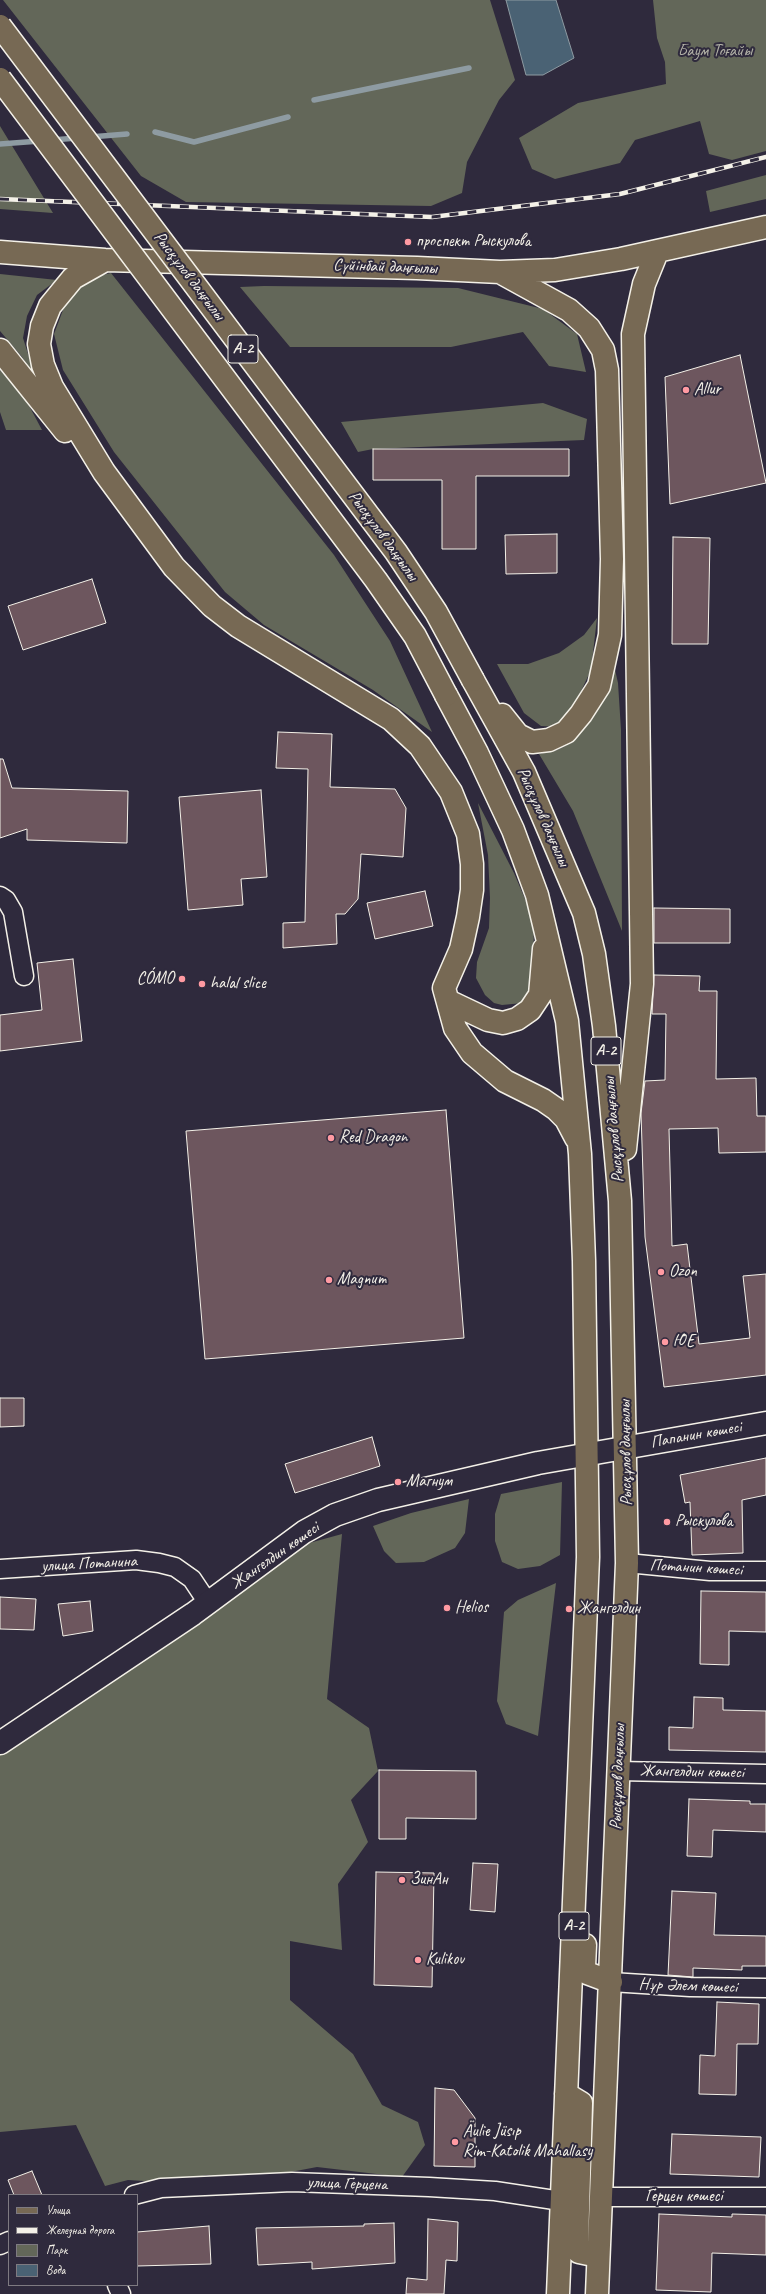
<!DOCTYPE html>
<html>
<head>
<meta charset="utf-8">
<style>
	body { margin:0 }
	#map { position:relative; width:766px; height:2294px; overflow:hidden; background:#2f2a3d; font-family:Caveat,sans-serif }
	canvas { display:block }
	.legend { position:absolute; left:8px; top:2194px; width:130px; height:92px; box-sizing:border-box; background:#2f2a3d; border:1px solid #7e7a81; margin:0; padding:5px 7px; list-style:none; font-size:12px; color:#f4f1e8 }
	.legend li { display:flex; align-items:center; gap:8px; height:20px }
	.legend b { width:20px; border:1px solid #7e7a81 }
</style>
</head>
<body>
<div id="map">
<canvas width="766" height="2294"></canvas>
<ul class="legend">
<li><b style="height:5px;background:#776954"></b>Улица</li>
<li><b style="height:5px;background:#f4f1e8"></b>Железная дорога</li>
<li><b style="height:11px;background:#636759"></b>Парк</li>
<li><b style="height:11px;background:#4a6274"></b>Вода</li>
</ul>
</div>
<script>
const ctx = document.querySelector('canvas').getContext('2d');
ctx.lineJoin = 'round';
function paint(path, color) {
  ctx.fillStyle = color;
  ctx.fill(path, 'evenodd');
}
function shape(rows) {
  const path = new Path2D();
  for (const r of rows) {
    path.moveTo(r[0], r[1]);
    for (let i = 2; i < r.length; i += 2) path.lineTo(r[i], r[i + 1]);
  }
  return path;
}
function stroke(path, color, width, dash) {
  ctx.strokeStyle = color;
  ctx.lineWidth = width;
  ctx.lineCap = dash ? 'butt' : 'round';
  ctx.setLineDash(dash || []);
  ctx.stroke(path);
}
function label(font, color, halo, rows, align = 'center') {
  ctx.font = font + ' Caveat,sans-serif';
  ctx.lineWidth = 4;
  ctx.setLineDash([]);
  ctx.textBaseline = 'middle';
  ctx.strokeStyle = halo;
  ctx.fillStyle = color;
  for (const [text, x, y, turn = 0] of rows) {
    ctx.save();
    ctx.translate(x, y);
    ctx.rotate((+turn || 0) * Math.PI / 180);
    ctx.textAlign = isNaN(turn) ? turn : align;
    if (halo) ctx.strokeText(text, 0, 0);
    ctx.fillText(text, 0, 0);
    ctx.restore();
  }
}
paint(shape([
	[3,0,490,0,515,80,499,100,467,162,462,193,431,206,186,202,141,176],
	[653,0,766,0,766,151,732,160,709,154,700,121,635,140,620,163,555,179,532,169,519,138,578,103,666,84,665,62,657,38],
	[0,126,53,213,0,209],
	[766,175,766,199,710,212,706,191],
	[111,273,334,555,390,641,432,732,373,690,264,625,225,592,114,452,63,370,54,334,66,302,90,278],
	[0,274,57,280,37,295,27,316,23,338,36,379,22,357,0,331],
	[264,286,458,288,543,309,577,334,586,372,549,366,523,332,451,347,290,347,240,287],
	[0,370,25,398,42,430,6,430,0,412],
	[543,403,587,419,584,440,373,449,358,452,341,422],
	[597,618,591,670,573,708,558,727,541,726,524,713,497,664,528,664,559,653,584,635],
	[614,665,618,683,621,730,622,931,573,811,539,754,557,750,573,742,590,720],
	[478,803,514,873,534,920,533,984,523,1003,502,1005,494,1003,485,995,476,978,477,962,489,928,490,898,488,855],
	[562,1482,560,1555,540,1566,518,1569,502,1562,495,1541,495,1514,501,1494],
	[469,1499,465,1533,455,1548,424,1562,396,1563,384,1551,373,1526,411,1513],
	[342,1534,327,1699,369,1728,378,1771,351,1800,368,1842,338,1884,342,1950,290,1941,290,2000,353,2054,382,2105,418,2122,425,2145,402,2177,317,2167,248,2180,206,2175,175,2183,128,2180,105,2186,76,2125,0,2132,0,1751,302,1545],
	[556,1583,538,1736,506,1724,497,1701,504,1612,518,1600]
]), '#636759');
const water = shape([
	[506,0,556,0,574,58,543,75,526,75,506,0]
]);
paint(water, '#4a6274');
stroke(water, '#8e9ba2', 1);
stroke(shape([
	[314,100,469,68],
	[155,132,194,142,288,117],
	[90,137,127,134],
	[52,140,77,138],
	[0,144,40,141]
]), '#8e9ba2', 5.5);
const building = shape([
	[740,355,766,483,670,504,665,377,740,355],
	[373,449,569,449,569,476,476,476,476,549,442,549,442,480,373,480,373,449],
	[557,534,557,573,506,574,505,535,557,534],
	[673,537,710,538,708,644,672,644,673,537],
	[92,579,106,623,23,650,8,606,92,579],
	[278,732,332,734,330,787,395,789,406,808,403,857,361,854,358,899,345,914,336,914,337,944,283,948,283,923,305,922,308,769,276,768,278,732],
	[0,759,3,759,12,788,128,791,127,843,27,840,27,829,0,838,0,759],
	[261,790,267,877,241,879,243,905,188,910,179,797,261,790],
	[425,891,433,926,375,939,367,903,425,891],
	[654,908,730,909,730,943,654,943,654,908],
	[73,959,82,1041,0,1051,0,1015,42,1010,37,963,73,959],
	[654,975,700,976,699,991,717,991,716,1079,756,1078,757,1116,766,1116,766,1152,719,1153,718,1128,669,1129,672,1246,687,1244,699,1344,750,1338,743,1276,766,1274,766,1375,664,1387,645,1237,641,1113,645,1081,665,1080,666,1014,652,1014,654,975],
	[446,1110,464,1338,205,1359,186,1131,446,1110],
	[0,1398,24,1398,24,1426,0,1427,0,1398],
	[372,1437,380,1466,295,1493,285,1464,372,1437],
	[766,1458,766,1495,742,1500,743,1553,692,1555,690,1502,685,1503,680,1475,766,1458],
	[701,1591,766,1592,766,1632,729,1631,729,1665,700,1664,701,1591],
	[0,1597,36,1599,34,1630,0,1629,0,1597],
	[90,1601,93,1631,63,1636,58,1604,90,1601],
	[694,1697,723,1698,723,1710,766,1711,766,1752,669,1750,669,1727,693,1728,694,1697],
	[379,1770,476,1771,476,1819,406,1818,406,1839,379,1839,379,1770],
	[689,1799,750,1801,750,1804,766,1804,766,1832,713,1830,712,1857,687,1856,689,1799],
	[473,1863,498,1864,495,1912,470,1910,473,1863],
	[376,1872,434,1873,432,1987,374,1985,376,1872],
	[672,1891,716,1893,714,1935,766,1936,766,1966,742,1966,742,1970,693,1968,693,1977,668,1975,672,1891],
	[717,2002,759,2004,758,2044,737,2044,736,2095,699,2094,700,2055,715,2056,717,2002],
	[435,2088,454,2090,475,2118,475,2167,434,2166,435,2088],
	[672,2134,761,2137,759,2177,670,2174,672,2134],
	[32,2171,42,2195,14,2195,8,2180,32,2171],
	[659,2214,732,2217,732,2214,766,2215,766,2255,712,2253,711,2292,656,2290,659,2214],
	[428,2219,458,2222,457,2261,446,2260,444,2294,406,2294,407,2278,427,2280,428,2219],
	[394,2223,395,2263,312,2269,312,2262,258,2265,256,2228,364,2226,364,2224,394,2223],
	[209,2226,211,2264,137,2266,137,2232,209,2226]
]);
paint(building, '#6d565e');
stroke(building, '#f4f1e8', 1);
const street = shape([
	[0,896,6,900,13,912,24,976],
	[627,1563,710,1571,766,1571],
	[0,1569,136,1560,159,1563,175,1567,192,1579,208,1603],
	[618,1771,766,1774],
	[611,1982,690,1987,766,1988],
	[134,2195,161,2188,292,2182,429,2187,495,2191,561,2201],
	[601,2197,766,2197],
	[0,2245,9,2241],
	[117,2285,121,2294]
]);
const secondary = shape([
	[0,1743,193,1614,304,1532,335,1515,378,1500,538,1463,766,1423]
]);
const primary = shape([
	[0,252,105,260,417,268,500,272,555,270,621,259,766,227],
	[105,260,73,278,50,306,42,326,39,344,43,365,52,387,104,472,174,567,212,606,238,626,391,719,420,746,451,792,468,834,472,864,472,890,468,917,461,949,444,988,455,1028,472,1053,505,1081,543,1100,556,1109,566,1119,576,1138],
	[500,272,569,310,589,328,603,350,607,370,612,559,610,635,599,686,581,714,566,732,549,740,532,742,518,735,502,715],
	[0,350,65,431],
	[473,680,524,772,584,913,594,954,604,1026,620,1201,627,1563,597,2294],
	[446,695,477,753,513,830,537,895,567,1021,580,1154,584,1261,588,1557,558,2294],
	[448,1001,488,1020,503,1023,517,1019,530,1010,540,995,544,949],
	[625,1149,642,984,633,334,644,284,657,252],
	[585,1945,584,1967,587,1973,611,1982],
	[566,2094,581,2103,577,2246,579,2252,598,2256]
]);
stroke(street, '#f4f1e8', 21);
stroke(secondary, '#f4f1e8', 25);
stroke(primary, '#f4f1e8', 25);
stroke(street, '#2f2a3d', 18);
stroke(secondary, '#2f2a3d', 22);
stroke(primary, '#776954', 22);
const rail = shape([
	[0,199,432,217,620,194,766,157]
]);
stroke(rail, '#f4f1e8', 4.5);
stroke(rail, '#2f2a3d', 3, [9]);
const primaryBridge = shape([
	[0,26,396,552,436,612,473,680],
	[0,79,376,580,415,636,446,695]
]);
stroke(primaryBridge, '#f4f1e8', 25, []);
stroke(primaryBridge, '#776954', 22);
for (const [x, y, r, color] of [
	[408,242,4,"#ff9aa2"],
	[686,390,4,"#ff9aa2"],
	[182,979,4,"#ff9aa2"],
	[202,984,4,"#ff9aa2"],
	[331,1138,4,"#ff9aa2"],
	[661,1272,4,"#ff9aa2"],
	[329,1280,4,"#ff9aa2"],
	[665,1342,4,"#ff9aa2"],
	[398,1482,4,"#ff9aa2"],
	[667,1522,4,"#ff9aa2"],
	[447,1608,4,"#ff9aa2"],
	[569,1609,4,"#ff9aa2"],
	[402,1880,4,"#ff9aa2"],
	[418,1960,4,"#ff9aa2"],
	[455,2142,4,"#ff9aa2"]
]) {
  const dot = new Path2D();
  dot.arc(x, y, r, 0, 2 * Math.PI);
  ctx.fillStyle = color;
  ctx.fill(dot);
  stroke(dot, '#2f2a3d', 1.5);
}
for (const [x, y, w] of [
	[243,349,30],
	[606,1051,30],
	[574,1926,30]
]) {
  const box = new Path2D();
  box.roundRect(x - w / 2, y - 14, w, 28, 3);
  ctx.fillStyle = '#2f2a3d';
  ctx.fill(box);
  stroke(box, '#f4f1e8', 1);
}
label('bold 16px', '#f4f1e8', null, [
	["A-2",243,349],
	["A-2",606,1051],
	["A-2",574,1926]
]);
label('17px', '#b3b3a8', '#2f2a3d', [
	["Баум Тоғайы",715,52]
]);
label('17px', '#f4f1e8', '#2f2a3d', [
	["проспект Рыскулова",416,242],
	["Allur",694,390],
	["CÓMO",174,979,"right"],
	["halal slice",210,984],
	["Red Dragon",339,1138],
	["Ozon",669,1272],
	["Magnum",337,1280],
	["ЮЕ",673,1342],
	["Магнум",406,1482],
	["Рыскулова",675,1522],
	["Helios",455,1608],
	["Жангелдин",577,1609],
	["ЗинАн",410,1880],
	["Kulikov",426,1960],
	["Äulie Jüsıp",463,2132],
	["Rim-Katolik Mahallasy",463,2152]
], 'left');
label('17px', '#f4f1e8', '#2f2a3d', [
	["Сүйінбай даңғылы",385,267,2],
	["Рысқұлов даңғылы",189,276,53],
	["Рысқұлов даңғылы",383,536,54],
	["Рысқұлов даңғылы",543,817,66],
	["Рысқұлов даңғылы",614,1130,-95],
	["Папанин көшесі",696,1435,-10],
	["Рысқұлов даңғылы",626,1453,-91],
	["Жангелдин көшесі",275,1556,-35],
	["улица Потанина",89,1564,-3],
	["Потанин көшесі",696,1568,3],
	["Жангелдин көшесі",692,1772,1],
	["Рысқұлов даңғылы",618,1777,-88],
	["Нұр Әлем көшесі",688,1986,2],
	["улица Герцена",347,2184,2],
	["Герцен көшесі",684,2197]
]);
</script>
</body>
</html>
